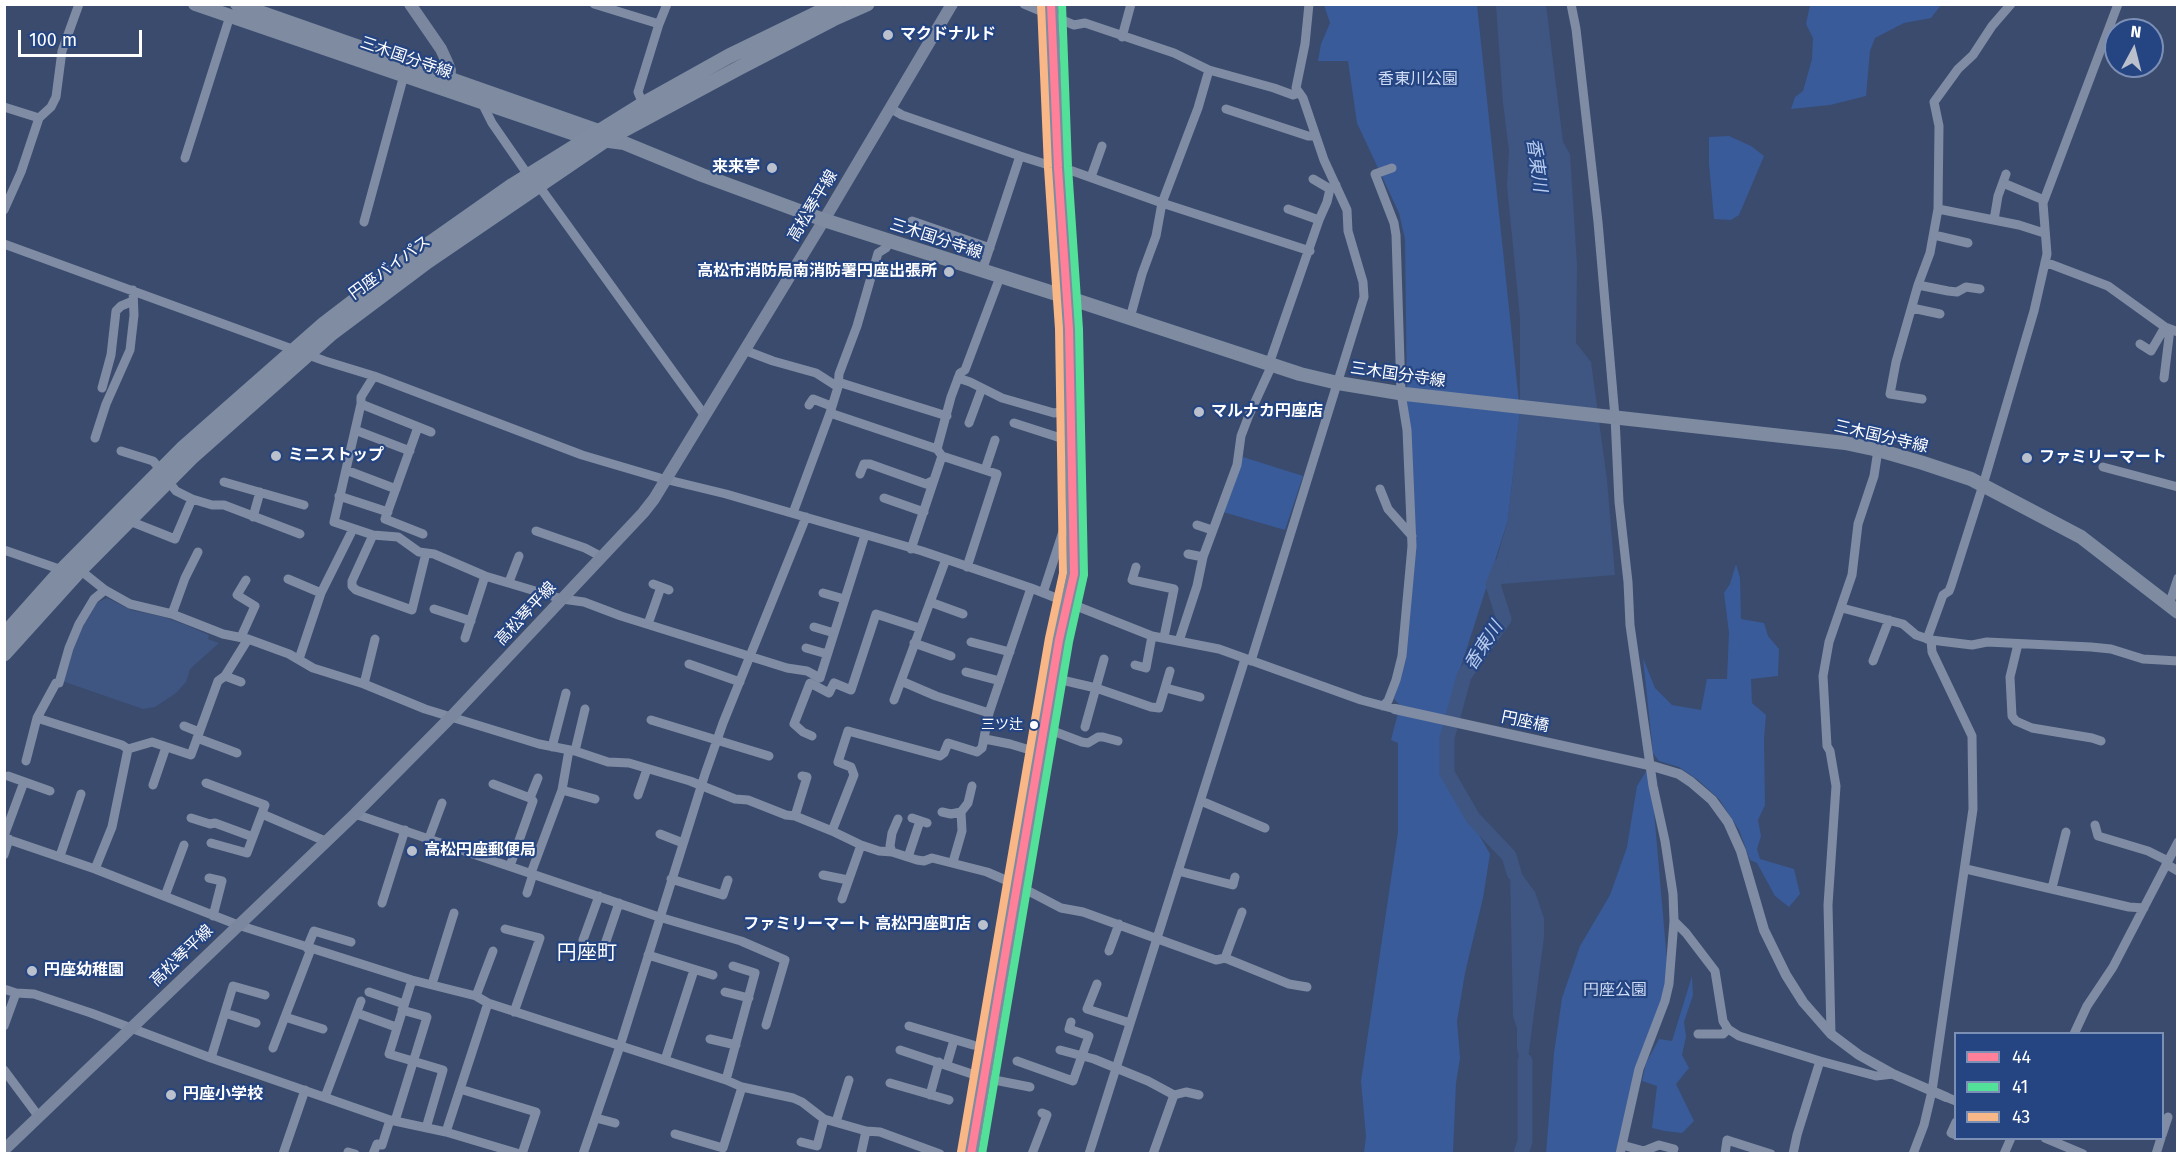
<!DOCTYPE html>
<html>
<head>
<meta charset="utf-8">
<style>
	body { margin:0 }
	#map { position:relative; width:2182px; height:1158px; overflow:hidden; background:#3a4b6d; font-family:"Fira Sans",sans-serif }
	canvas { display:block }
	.frame { position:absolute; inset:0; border:6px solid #fff; pointer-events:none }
	.legend { position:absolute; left:1954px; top:1032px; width:210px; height:108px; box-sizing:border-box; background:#254482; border:2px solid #7c8fb4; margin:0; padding:8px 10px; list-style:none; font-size:18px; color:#fff }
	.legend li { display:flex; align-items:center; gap:12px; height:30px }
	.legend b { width:30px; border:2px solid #7c8fb4 }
	.north { position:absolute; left:2104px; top:18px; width:60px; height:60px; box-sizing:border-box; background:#254482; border:2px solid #7c8fb4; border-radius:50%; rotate:7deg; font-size:16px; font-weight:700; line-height:24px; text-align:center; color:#fff }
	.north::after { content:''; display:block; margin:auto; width:21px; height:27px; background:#bac0cc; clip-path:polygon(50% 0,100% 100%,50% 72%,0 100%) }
	.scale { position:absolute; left:18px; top:30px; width:124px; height:27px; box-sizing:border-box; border:3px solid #fff; border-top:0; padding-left:8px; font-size:18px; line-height:21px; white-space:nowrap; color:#fff; -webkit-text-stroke:4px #254482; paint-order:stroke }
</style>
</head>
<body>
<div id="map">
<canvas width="2182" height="1158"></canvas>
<div class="frame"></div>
<ul class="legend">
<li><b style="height:8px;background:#ff8098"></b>44</li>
<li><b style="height:8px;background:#53e098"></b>41</li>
<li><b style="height:8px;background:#f9b686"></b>43</li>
</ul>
<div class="north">N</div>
<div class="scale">100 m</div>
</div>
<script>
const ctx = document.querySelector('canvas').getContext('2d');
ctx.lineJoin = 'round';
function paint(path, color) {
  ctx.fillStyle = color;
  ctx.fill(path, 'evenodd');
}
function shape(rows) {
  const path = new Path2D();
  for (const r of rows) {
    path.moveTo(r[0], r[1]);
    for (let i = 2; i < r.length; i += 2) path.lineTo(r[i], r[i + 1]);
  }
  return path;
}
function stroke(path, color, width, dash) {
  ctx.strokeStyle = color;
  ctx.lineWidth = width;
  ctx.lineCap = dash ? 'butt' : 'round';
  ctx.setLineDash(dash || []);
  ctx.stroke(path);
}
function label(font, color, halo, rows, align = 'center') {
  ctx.font = font + ' "Fira Sans","Noto Sans JP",sans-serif';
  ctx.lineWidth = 4.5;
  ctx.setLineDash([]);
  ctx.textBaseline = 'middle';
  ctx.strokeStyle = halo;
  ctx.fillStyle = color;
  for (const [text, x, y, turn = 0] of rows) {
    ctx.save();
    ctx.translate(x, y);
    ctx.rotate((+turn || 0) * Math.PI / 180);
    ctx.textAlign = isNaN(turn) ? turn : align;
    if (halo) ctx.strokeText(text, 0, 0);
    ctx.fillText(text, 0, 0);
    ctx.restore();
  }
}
paint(shape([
	[1324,5,1477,5,1520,412,1508,520,1456,682,1445,735,1445,776,1490,854,1483,898,1465,973,1457,1021,1460,1058,1456,1083,1453,1153,1364,1153,1366,1136,1361,1081,1398,832,1398,743,1391,740,1400,705,1394,699,1406,659,1415,548,1407,400,1405,239,1399,213,1357,123,1348,61,1318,61,1321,44,1330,23],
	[1810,5,1810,4,1941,5,1931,18,1904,23,1875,38,1870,51,1866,96,1830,105,1791,109,1795,97,1803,91,1812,59,1813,38,1806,24],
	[1729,136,1751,146,1764,156,1739,215,1731,220,1714,219,1709,164,1709,137],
	[1243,457,1303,476,1285,530,1223,512],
	[1736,564,1740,578,1741,619,1764,623,1768,636,1779,649,1778,676,1751,679,1752,703,1766,715,1764,739,1765,805,1758,820,1761,836,1757,849,1760,859,1794,869,1800,894,1789,907,1775,896,1757,863,1750,860,1739,830,1719,799,1698,780,1679,767,1659,761,1653,753,1643,658,1655,688,1672,705,1701,710,1707,679,1727,679,1729,633,1724,593,1730,584],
	[1650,765,1669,984,1645,1050,1620,1153,1546,1154,1554,1053,1562,998,1580,946,1610,895,1627,847,1637,786],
	[1692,976,1693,995,1684,1022,1686,1037,1682,1055,1689,1068,1676,1084,1694,1121,1682,1133,1665,1131,1652,1128,1657,1086,1642,1081,1646,1063,1659,1039,1672,1041]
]), '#395b99');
paint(shape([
	[1496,5,1546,5,1563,142,1570,154,1577,265,1576,343,1591,362,1607,480,1615,575,1489,585,1508,520,1520,412,1520,317,1507,185,1509,151,1503,103],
	[107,598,131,610,164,617,186,625,209,635,208,639,219,643,190,669,186,682,176,693,155,707,143,709,62,681,79,631,96,603],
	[1506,854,1512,854,1516,866,1535,892,1544,918,1544,937,1525,1081,1517,1049,1517,1028,1513,1016,1510,867]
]), '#3f5682');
stroke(shape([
	[1501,565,1493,585,1504,619,1464,676,1447,738,1447,773,1473,818,1509,856,1514,873],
	[1521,1154,1525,1141,1525,1061]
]), '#3f5682', 15);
stroke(shape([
	[594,4,659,24],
	[1024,4,1074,25,1085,23,1174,53,1209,70,1274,88,1293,95,1299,93],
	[1571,4,1576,29,1598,222,1615,417,1619,502,1628,582,1630,625,1653,786,1665,841,1673,894,1674,921,1669,984,1665,1001,1639,1069,1620,1154],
	[1122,37,1131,4],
	[481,101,492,123,528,175],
	[643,104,638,92,659,24,667,4],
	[4,107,39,118,51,107,56,97,62,51,79,4],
	[890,108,902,115,1020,156,1058,168,1064,168,1162,203,1310,251],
	[1226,109,1308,136,1316,136],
	[185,158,230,16],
	[1091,177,1102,146],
	[1313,179,1330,189],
	[2003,183,2039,198],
	[539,186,705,416],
	[1288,209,1319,220],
	[1938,209,2019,225,2044,233],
	[4,210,21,172,39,118],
	[1994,220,1998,196,2006,174],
	[912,221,990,248],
	[364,222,404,75],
	[1934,235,1968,243],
	[4,244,325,361,374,376,582,455,660,478,726,494,922,551,1031,588,1152,636,1219,649,1361,700,1395,709],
	[2045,262,2108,286,2165,327,2178,332],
	[982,271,1020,156],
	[1918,285,1948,291,1957,292,1966,287,1980,289],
	[1912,308,1940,314],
	[1130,318,1142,274,1156,236,1162,203,1198,108,1209,70],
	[2140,344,2151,351,2165,327],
	[744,350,773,361,816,373,838,387],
	[1269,364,1319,220,1327,202,1330,189,1336,185],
	[374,376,361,397,361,404,334,522,373,535,398,537,419,552,434,554,485,576,562,599,584,602,621,616,787,668,807,671,820,678,865,535],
	[958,378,970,382,1002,398,1054,413,1070,410],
	[2164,378,2170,329],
	[838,382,947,416],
	[102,388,111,355,116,311,121,306,133,301],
	[1922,399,1890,394,1896,362,1918,285,1930,253,1938,209,1939,126,1934,102,1958,69,1973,55,1992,26,2011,4],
	[361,404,431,432],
	[809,405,813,399,831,406],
	[830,413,937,449,942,456,997,474,967,567],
	[969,423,982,388],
	[1014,423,1070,441],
	[418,427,385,519,423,534],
	[355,430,410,451],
	[95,438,106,404,130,350,134,315,133,290],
	[937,449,951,397,960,373,965,370,1000,277],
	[121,451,153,461,161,470],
	[2103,467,2178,487],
	[346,470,396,489],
	[985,470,995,440],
	[860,474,864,464,870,464,926,484,934,480,942,456],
	[168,481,176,491,192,499,212,505,224,505,300,534],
	[224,482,304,505],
	[1380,489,1388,509,1412,536],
	[339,496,388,512],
	[884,498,924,512],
	[793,513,830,413,838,387,839,374,857,326,878,253,886,248,889,242],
	[253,517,260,492],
	[127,520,175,539,192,499],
	[1197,525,1212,530],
	[536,531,585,548,602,557],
	[373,535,352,581,352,586,356,590,412,610,426,553],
	[911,549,934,480],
	[4,550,62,570,80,570,105,590,130,604,172,614,223,634,248,639,289,654,313,668,364,684,425,709,539,744,575,751,608,762,629,763,690,781,735,799,748,800,786,815,795,816,832,831,861,845,879,851,892,852,917,860,924,861,932,858,987,872,1017,885,1061,908,1083,912,1216,960,1225,958,1289,984,1307,987],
	[1188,554,1203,557],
	[1136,567,1132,580,1174,589,1164,637],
	[288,579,321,593],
	[509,582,519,556],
	[653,584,669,590],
	[823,593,844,599],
	[1043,593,1070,510],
	[930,602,963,614],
	[2169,605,2178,578],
	[1842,608,1903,624,1916,635,1931,640,1972,645,1987,642,2091,647,2111,649,2143,659,2178,661],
	[434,609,471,621],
	[172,614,185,578,198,552],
	[648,624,661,587],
	[814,627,834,633],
	[241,637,255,606,237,595,246,580],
	[465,638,485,576],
	[1927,639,1943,595,1949,591,1951,586,1983,485,2034,311,2047,254,2043,203,2118,4],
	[1179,641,1197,586,1203,557,1237,465,1241,436,1249,415,1272,365],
	[971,642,1010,652],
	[914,643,951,656],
	[2018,644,2010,677,2012,716,2016,721,2032,728,2092,738,2101,741],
	[806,648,827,654],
	[299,659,321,593,353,529],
	[1251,661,1364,297,1363,282,1348,231,1347,210,1324,160,1303,98,1296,88,1305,44,1309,4],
	[1873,661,1889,620],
	[689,664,740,682],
	[1135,665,1146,668,1152,636],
	[966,672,1000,681],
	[225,676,241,682],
	[1053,678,1096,688,1151,707,1159,708,1170,671],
	[901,681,936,696,989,713],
	[364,684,375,639],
	[1166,688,1200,697],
	[894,700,946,559],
	[1383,706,1388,701,1396,680,1402,656,1412,546,1407,430,1401,393,1396,235,1394,223,1375,174,1392,168],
	[37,718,122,745,128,749,152,742,191,755,218,681,225,676,248,639],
	[651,720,769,756],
	[184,726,199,732],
	[1085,727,1104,659],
	[1045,728,1082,742,1088,743,1098,737,1103,737,1118,741],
	[812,736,803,732,794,724,810,683,829,693,834,683,851,690,876,614,919,628],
	[197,738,237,753],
	[985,739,1010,744,1040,753],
	[552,747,566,693],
	[575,751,585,709],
	[26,761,37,718,56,683,59,683,69,648,79,624,94,599,105,590],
	[8,776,50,791],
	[206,783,265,805,247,853,211,843],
	[493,784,530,798,533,801,510,866],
	[153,785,166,747],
	[562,790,595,799],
	[638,795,647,769],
	[530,798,538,778],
	[1201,801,1265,828],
	[942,812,951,814,961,812,968,803,972,786],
	[262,814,325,841],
	[355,814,659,917,741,941,785,960,766,1025],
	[795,816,807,777,802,776],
	[191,818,210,824,215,823,253,837],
	[912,818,927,823],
	[2095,825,2098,836,2148,851,2168,861],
	[832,831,854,775,851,767,838,762,848,731,940,756,944,753,948,743,977,752,982,748,989,713,1031,588],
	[660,834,683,843],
	[4,836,24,782],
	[4,838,95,869,238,925,412,980,476,996,488,1003,726,1080,742,1087,793,1098,802,1102,824,1119,866,1131,880,1132,940,1154],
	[429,838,442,803],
	[892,852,890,846,892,833,898,819],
	[4,855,9,839],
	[60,856,81,794],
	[908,857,920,821],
	[953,862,962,831,961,812],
	[2166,864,2178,871],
	[95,869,112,827,128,749],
	[1966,869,2129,907,2144,908],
	[1178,871,1233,885,1235,877],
	[531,873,562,790,569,750],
	[823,875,848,880],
	[209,878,222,881,213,916],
	[671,879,723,895,728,880],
	[2052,888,2066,832],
	[527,893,533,874],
	[165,896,184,845],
	[842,899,861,845],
	[382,903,405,830],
	[1674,921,1686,933,1715,971,1723,1021,1728,1029,1739,1036,1820,1061,1876,1076,1893,1074],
	[505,929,540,938,514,1012],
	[583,940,599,896],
	[307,948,314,931,351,942],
	[603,950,619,903],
	[1109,951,1119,924],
	[648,955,713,975],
	[1225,958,1242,912],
	[412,980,389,1054,443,1070,426,1128],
	[432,984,454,913],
	[1097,984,1087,1009,1130,1023],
	[4,989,16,993,34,994,91,1013,211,1058,390,1120,446,1132,520,1154],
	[369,992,404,1004],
	[725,992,749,998],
	[476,996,493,951],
	[225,1013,256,1023],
	[357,1013,396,1027],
	[285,1017,323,1029],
	[4,1026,16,993],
	[909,1026,973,1045],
	[1698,1034,1723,1034,1728,1029],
	[1831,1034,1828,905,1836,786,1830,751,1827,746,1823,676,1829,642,1852,575,1858,524,1874,476,1878,450],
	[2074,1034,2087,1006,2113,967,2178,842],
	[710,1039,736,1045],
	[273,1048,311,949],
	[900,1050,984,1078,1030,1087],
	[1060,1050,1094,1059,1116,1068,1148,1081,1174,1095,1153,1154],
	[211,1058,233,986,265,995],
	[665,1060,694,970],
	[1017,1061,1073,1081,1089,1036,1069,1029,1071,1022],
	[947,1064,954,1040],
	[4,1070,39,1117],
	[726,1080,755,973,733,966],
	[890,1083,949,1100],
	[460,1089,536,1112,522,1154],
	[930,1095,939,1062],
	[1174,1095,1186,1092,1199,1095],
	[325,1097,361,1001],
	[1946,1097,1956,1101],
	[596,1118,615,1123],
	[395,1121,427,1017,402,1010],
	[836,1122,849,1080],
	[1956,1122,1951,1133,1956,1135],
	[446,1132,488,1003],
	[675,1134,723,1148,742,1087],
	[2162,1135,2168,1117],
	[2045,1138,2083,1154],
	[801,1142,817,1146,824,1119],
	[1622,1145,1644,1151,1659,1145,1674,1149],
	[283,1154,305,1090],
	[348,1154,348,1152,355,1154],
	[373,1154,377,1144,382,1145,390,1120],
	[583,1154,620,1046,705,774,723,723,806,517],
	[861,1154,866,1131],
	[1032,1154,1047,1115,1042,1113],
	[1089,1154,1245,659],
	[1725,1154,1727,1140,1771,1154],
	[1793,1154,1797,1135,1820,1061],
	[1913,1154,1924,1125,1932,1091,1973,809,1972,736,1932,652,1931,640],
	[2004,1154,2011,1138],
	[2156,1154,2161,1138]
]), '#808ca3', 9);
stroke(shape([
	[1395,709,1649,765,1679,774,1691,782,1712,800,1728,822,1741,851,1764,930,1786,975,1803,1002,1831,1034,1859,1055,1893,1074,1946,1097]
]), '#808ca3', 10);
stroke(shape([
	[410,4,441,49,447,62,450,70,448,88],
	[4,1150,355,814,451,717,643,513,654,499,824,220,952,4]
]), '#7b879f', 12);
stroke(shape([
	[195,4,586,138,624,143,702,175,824,220,1066,297,1300,374,1338,383,1405,394,1845,443,1878,450,1923,463,1971,479,2081,537,2178,612],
	[237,4,599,131,606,138],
	[971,1154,1059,640,1074,574,1069,329,1058,168,1051,4]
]), '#7e8ba1', 14);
stroke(shape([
	[4,635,62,570,182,449,324,324,422,249,513,185,643,104,729,56,836,4],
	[4,654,80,570,191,458,332,333,428,261,607,139,739,68,833,19,867,4]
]), '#808ca2', 15);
stroke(shape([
	[971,1154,1059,640,1074,574,1069,329,1058,168,1051,4]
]), '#ff8098', 8);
stroke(shape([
	[982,1154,1069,642,1084,575,1079,329,1068,167,1062,4]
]), '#53e098', 8);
stroke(shape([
	[961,1152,1049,638,1063,573,1059,329,1048,168,1041,4]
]), '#f9b686', 8);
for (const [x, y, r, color] of [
	[888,35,6,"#bac0cc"],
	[772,168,6,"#bac0cc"],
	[949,272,6,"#bac0cc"],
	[1199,412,6,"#bac0cc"],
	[276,456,6,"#bac0cc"],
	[2027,458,6,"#bac0cc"],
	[1034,725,5,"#fff"],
	[412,851,6,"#bac0cc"],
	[983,925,6,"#bac0cc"],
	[32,971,6,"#bac0cc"],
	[171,1095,6,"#bac0cc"]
]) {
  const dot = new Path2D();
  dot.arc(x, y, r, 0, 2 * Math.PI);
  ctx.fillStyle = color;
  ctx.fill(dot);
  stroke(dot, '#254482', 2);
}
label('14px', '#fff', '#254482', [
	["三ツ辻",1023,725]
], 'right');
label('bold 16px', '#fff', '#254482', [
	["マクドナルド",900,35],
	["来来亭",760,168,"right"],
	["高松市消防局南消防署円座出張所",937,272,"right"],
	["マルナカ円座店",1211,412],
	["ミニストップ",288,456],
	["ファミリーマート",2039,458],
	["高松円座郵便局",424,851],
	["ファミリーマート 高松円座町店",971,925,"right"],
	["円座幼稚園",44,971],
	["円座小学校",183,1095]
], 'left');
label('16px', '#fff', '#254482', [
	["三木国分寺線",406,58,19],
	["高松琴平線",813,206,-59],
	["三木国分寺線",936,239,18],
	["円座バイパス",390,268,-36],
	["三木国分寺線",1398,375,8],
	["三木国分寺線",1881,437,13],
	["高松琴平線",526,614,-47],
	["円座橋",1525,722,12],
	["高松琴平線",182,956,-44]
]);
label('16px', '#d0ddf6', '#254482', [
	["香東川公園",1418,80],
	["円座公園",1615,991]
]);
label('italic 18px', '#b8ccef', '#254482', [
	["香東川",1536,165,82],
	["香東川",1484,646,-57]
]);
label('20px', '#fff', '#254482', [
	["円座町",587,953]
]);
</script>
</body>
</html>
